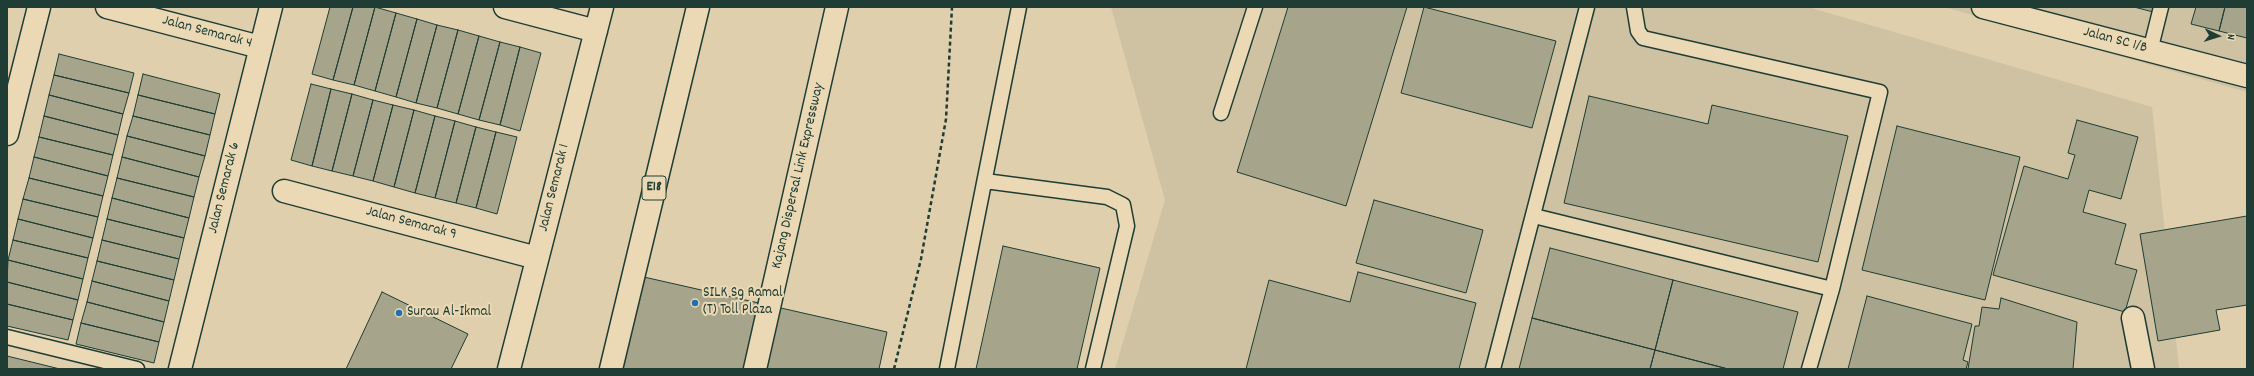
<!DOCTYPE html>
<html>
<head>
<meta charset="utf-8">
<style>
	body { margin:0 }
	#map { position:relative; width:2254px; height:376px; overflow:hidden; background:#dfcfad; font-family:Dekko,sans-serif }
	canvas { display:block }
	.frame { position:absolute; inset:0; border:8px solid #1f3d34; pointer-events:none }
	.north { position:absolute; left:2198px; top:16px; width:40px; height:40px; -webkit-text-stroke:3px #ebd8b5; paint-order:stroke; rotate:94deg; font-size:11px; font-weight:700; line-height:16px; text-align:center; color:#1f3d34 }
	.north::after { content:''; display:block; margin:auto; width:14px; height:18px; background:#1f3d34; clip-path:polygon(50% 0,100% 100%,50% 72%,0 100%) }
</style>
</head>
<body>
<div id="map">
<canvas width="2254" height="376"></canvas>
<div class="frame"></div>
<div class="north">N</div>
</div>
<script>
const ctx = document.querySelector('canvas').getContext('2d');
ctx.lineJoin = 'round';
function paint(path, color) {
  ctx.fillStyle = color;
  ctx.fill(path, 'evenodd');
}
function shape(rows) {
  const path = new Path2D();
  for (const r of rows) {
    path.moveTo(r[0], r[1]);
    for (let i = 2; i < r.length; i += 2) path.lineTo(r[i], r[i + 1]);
  }
  return path;
}
function stroke(path, color, width, dash) {
  ctx.strokeStyle = color;
  ctx.lineWidth = width;
  ctx.lineCap = dash ? 'butt' : 'round';
  ctx.setLineDash(dash || []);
  ctx.stroke(path);
}
function label(font, color, halo, rows, align = 'center') {
  ctx.font = font + ' Dekko,sans-serif';
  ctx.lineWidth = 4;
  ctx.setLineDash([]);
  ctx.textBaseline = 'middle';
  ctx.strokeStyle = halo;
  ctx.fillStyle = color;
  for (const [text, x, y, turn = 0] of rows) {
    ctx.save();
    ctx.translate(x, y);
    ctx.rotate((+turn || 0) * Math.PI / 180);
    ctx.textAlign = isNaN(turn) ? turn : align;
    if (halo) ctx.strokeText(text, 0, 0);
    ctx.fillText(text, 0, 0);
    ctx.restore();
  }
}
paint(shape([
	[1111,7,1808,7,2152,107,2179,369,1115,369,1165,200],
	[1944,7,2247,7,2247,92]
]), '#cec2a2');
const building = shape([
	[330,7,353,7,333,80,312,74,330,7],
	[353,7,375,7,354,85,333,80,353,7],
	[375,7,396,13,375,91,354,85,375,7],
	[1288,7,1407,7,1346,206,1237,172,1288,7],
	[1424,7,1556,41,1532,128,1401,93,1424,7],
	[2134,7,2159,7,2157,13,2134,7],
	[2196,7,2225,7,2219,31,2191,24,2196,7],
	[2225,7,2247,7,2247,38,2219,31,2225,7],
	[396,13,417,19,396,97,375,91,396,13],
	[417,19,437,25,416,103,396,97,417,19],
	[437,25,458,30,437,108,416,103,437,25],
	[458,30,479,36,458,114,437,108,458,30],
	[479,36,500,42,479,120,458,114,479,36],
	[500,42,520,47,500,125,479,120,500,42],
	[520,47,541,53,520,131,500,125,520,47],
	[59,54,134,73,129,93,54,75,59,54],
	[143,74,220,94,215,114,138,95,143,74],
	[54,75,129,93,123,114,49,95,54,75],
	[311,84,331,89,312,166,291,160,311,84],
	[331,89,352,94,332,171,312,166,331,89],
	[352,94,373,100,353,176,332,171,352,94],
	[49,95,123,114,118,135,44,116,49,95],
	[138,95,215,114,210,135,133,116,138,95],
	[1589,96,1708,124,1712,105,1848,136,1818,262,1564,203,1589,96],
	[373,100,393,105,373,181,353,176,373,100],
	[393,105,414,110,394,187,373,181,393,105],
	[414,110,435,116,415,193,394,187,414,110],
	[44,116,118,135,113,155,39,137,44,116],
	[133,116,210,135,205,156,127,136,133,116],
	[435,116,455,121,435,198,415,193,435,116],
	[2077,120,2138,137,2121,199,2089,190,2083,212,2126,224,2115,264,2137,270,2125,312,1993,275,2024,166,2068,179,2075,155,2068,153,2077,120],
	[455,121,476,127,456,203,435,198,455,121],
	[1897,126,2020,157,1985,300,1862,270,1897,126],
	[476,127,496,132,476,208,456,203,476,127],
	[496,132,517,137,497,214,476,208,496,132],
	[127,136,205,156,199,177,122,157,127,136],
	[39,137,113,155,108,176,34,157,39,137],
	[34,157,108,176,103,196,29,178,34,157],
	[122,157,199,177,194,197,117,178,122,157],
	[29,178,103,196,98,217,23,199,29,178],
	[117,178,194,197,189,218,112,198,117,178],
	[112,198,189,218,184,238,107,219,112,198],
	[23,199,98,217,93,238,18,219,23,199],
	[1374,200,1483,230,1466,293,1356,263,1374,200],
	[2247,216,2247,305,2216,310,2220,330,2158,341,2140,234,2247,216],
	[18,219,93,238,88,258,13,240,18,219],
	[107,219,184,238,179,259,102,240,107,219],
	[13,240,88,258,83,279,8,260,13,240],
	[102,240,179,259,174,280,97,261,102,240],
	[1003,246,1100,268,1077,369,976,369,1003,246],
	[1550,248,1673,280,1655,350,1532,318,1550,248],
	[8,260,83,279,78,300,7,282,8,260],
	[97,261,174,280,169,301,92,281,97,261],
	[1358,272,1476,303,1459,369,1246,369,1269,280,1350,302,1358,272],
	[635,275,887,332,879,369,614,369,635,275],
	[1673,280,1798,312,1783,369,1728,369,1655,350,1673,280],
	[92,281,169,301,164,322,87,302,92,281],
	[7,282,78,300,73,320,7,304,7,282],
	[382,292,468,334,451,369,346,369,382,292],
	[1867,296,1972,324,1963,360,1968,362,1966,369,1848,369,1867,296],
	[2001,298,2077,322,2073,369,1968,369,1975,326,1979,326,1982,307,1999,309,2001,298],
	[87,302,164,322,159,342,81,323,87,302],
	[7,304,73,320,68,340,7,326,7,304],
	[1532,318,1655,350,1650,369,1519,369,1532,318],
	[81,323,159,342,154,363,76,344,81,323],
	[1655,350,1728,369,1650,369,1655,350],
	[7,356,60,369,7,369,7,356]
]);
paint(building, '#a6a48a');
stroke(building, '#1f3d34', 1);
const lane = shape([
	[1634,7,1638,31,1643,38,1880,92,1832,289,1809,369],
	[2150,51,2161,7],
	[1221,113,1255,7],
	[985,181,1107,197,1123,205,1127,226,1093,369],
	[1534,216,1832,289],
	[7,337,137,369],
	[947,369,1019,7],
	[1493,369,1587,7]
]);
const street = shape([
	[107,7,260,47],
	[505,7,596,31],
	[1983,7,2247,76],
	[7,134,39,7],
	[284,191,537,258],
	[2133,318,2143,369],
	[180,369,271,7],
	[509,369,602,7]
]);
const highway = shape([
	[611,369,698,7],
	[755,369,837,7]
]);
stroke(lane, '#1f3d34', 17);
stroke(street, '#1f3d34', 25);
stroke(highway, '#1f3d34', 25);
stroke(shape([
	[894,369,921,259,946,119,952,7]
]), '#1f3d34', 2.5, [4, 3]);
stroke(lane, '#ebd8b5', 14);
stroke(street, '#ebd8b5', 22);
stroke(highway, '#ebd8b5', 22);
for (const [x, y, r, color] of [
	[695,303,4,"#1f6fb2"],
	[399,313,4,"#1f6fb2"]
]) {
  const dot = new Path2D();
  dot.arc(x, y, r, 0, 2 * Math.PI);
  ctx.fillStyle = color;
  ctx.fill(dot);
  stroke(dot, '#ebd8b5', 1.5);
}
for (const [x, y, w] of [
	[654,188,24]
]) {
  const box = new Path2D();
  box.roundRect(x - w / 2, y - 12, w, 24, 3);
  ctx.fillStyle = '#ebd8b5';
  ctx.fill(box);
  stroke(box, '#1f3d34', 1);
}
label('bold 14px', '#1f3d34', null, [
	["E18",654,188]
]);
label('15px', '#1f3d34', '#ebd8b5', [
	["Jalan Semarak 4",207,33,15],
	["Jalan SC 1/B",2115,41,15],
	["Kajang Dispersal Link Expressway",799,176,-77],
	["Jalan Semarak 6",225,188,-76],
	["Jalan Semarak 1",555,188,-76],
	["Jalan Semarak 9",411,224,15]
]);
label('15px', '#1f3d34', '#ebd8b5', [
	["SILK Sg Ramal",703,294],
	["(T) Toll Plaza",703,311],
	["Surau Al-Ikmal",407,313]
], 'left');
</script>
</body>
</html>
